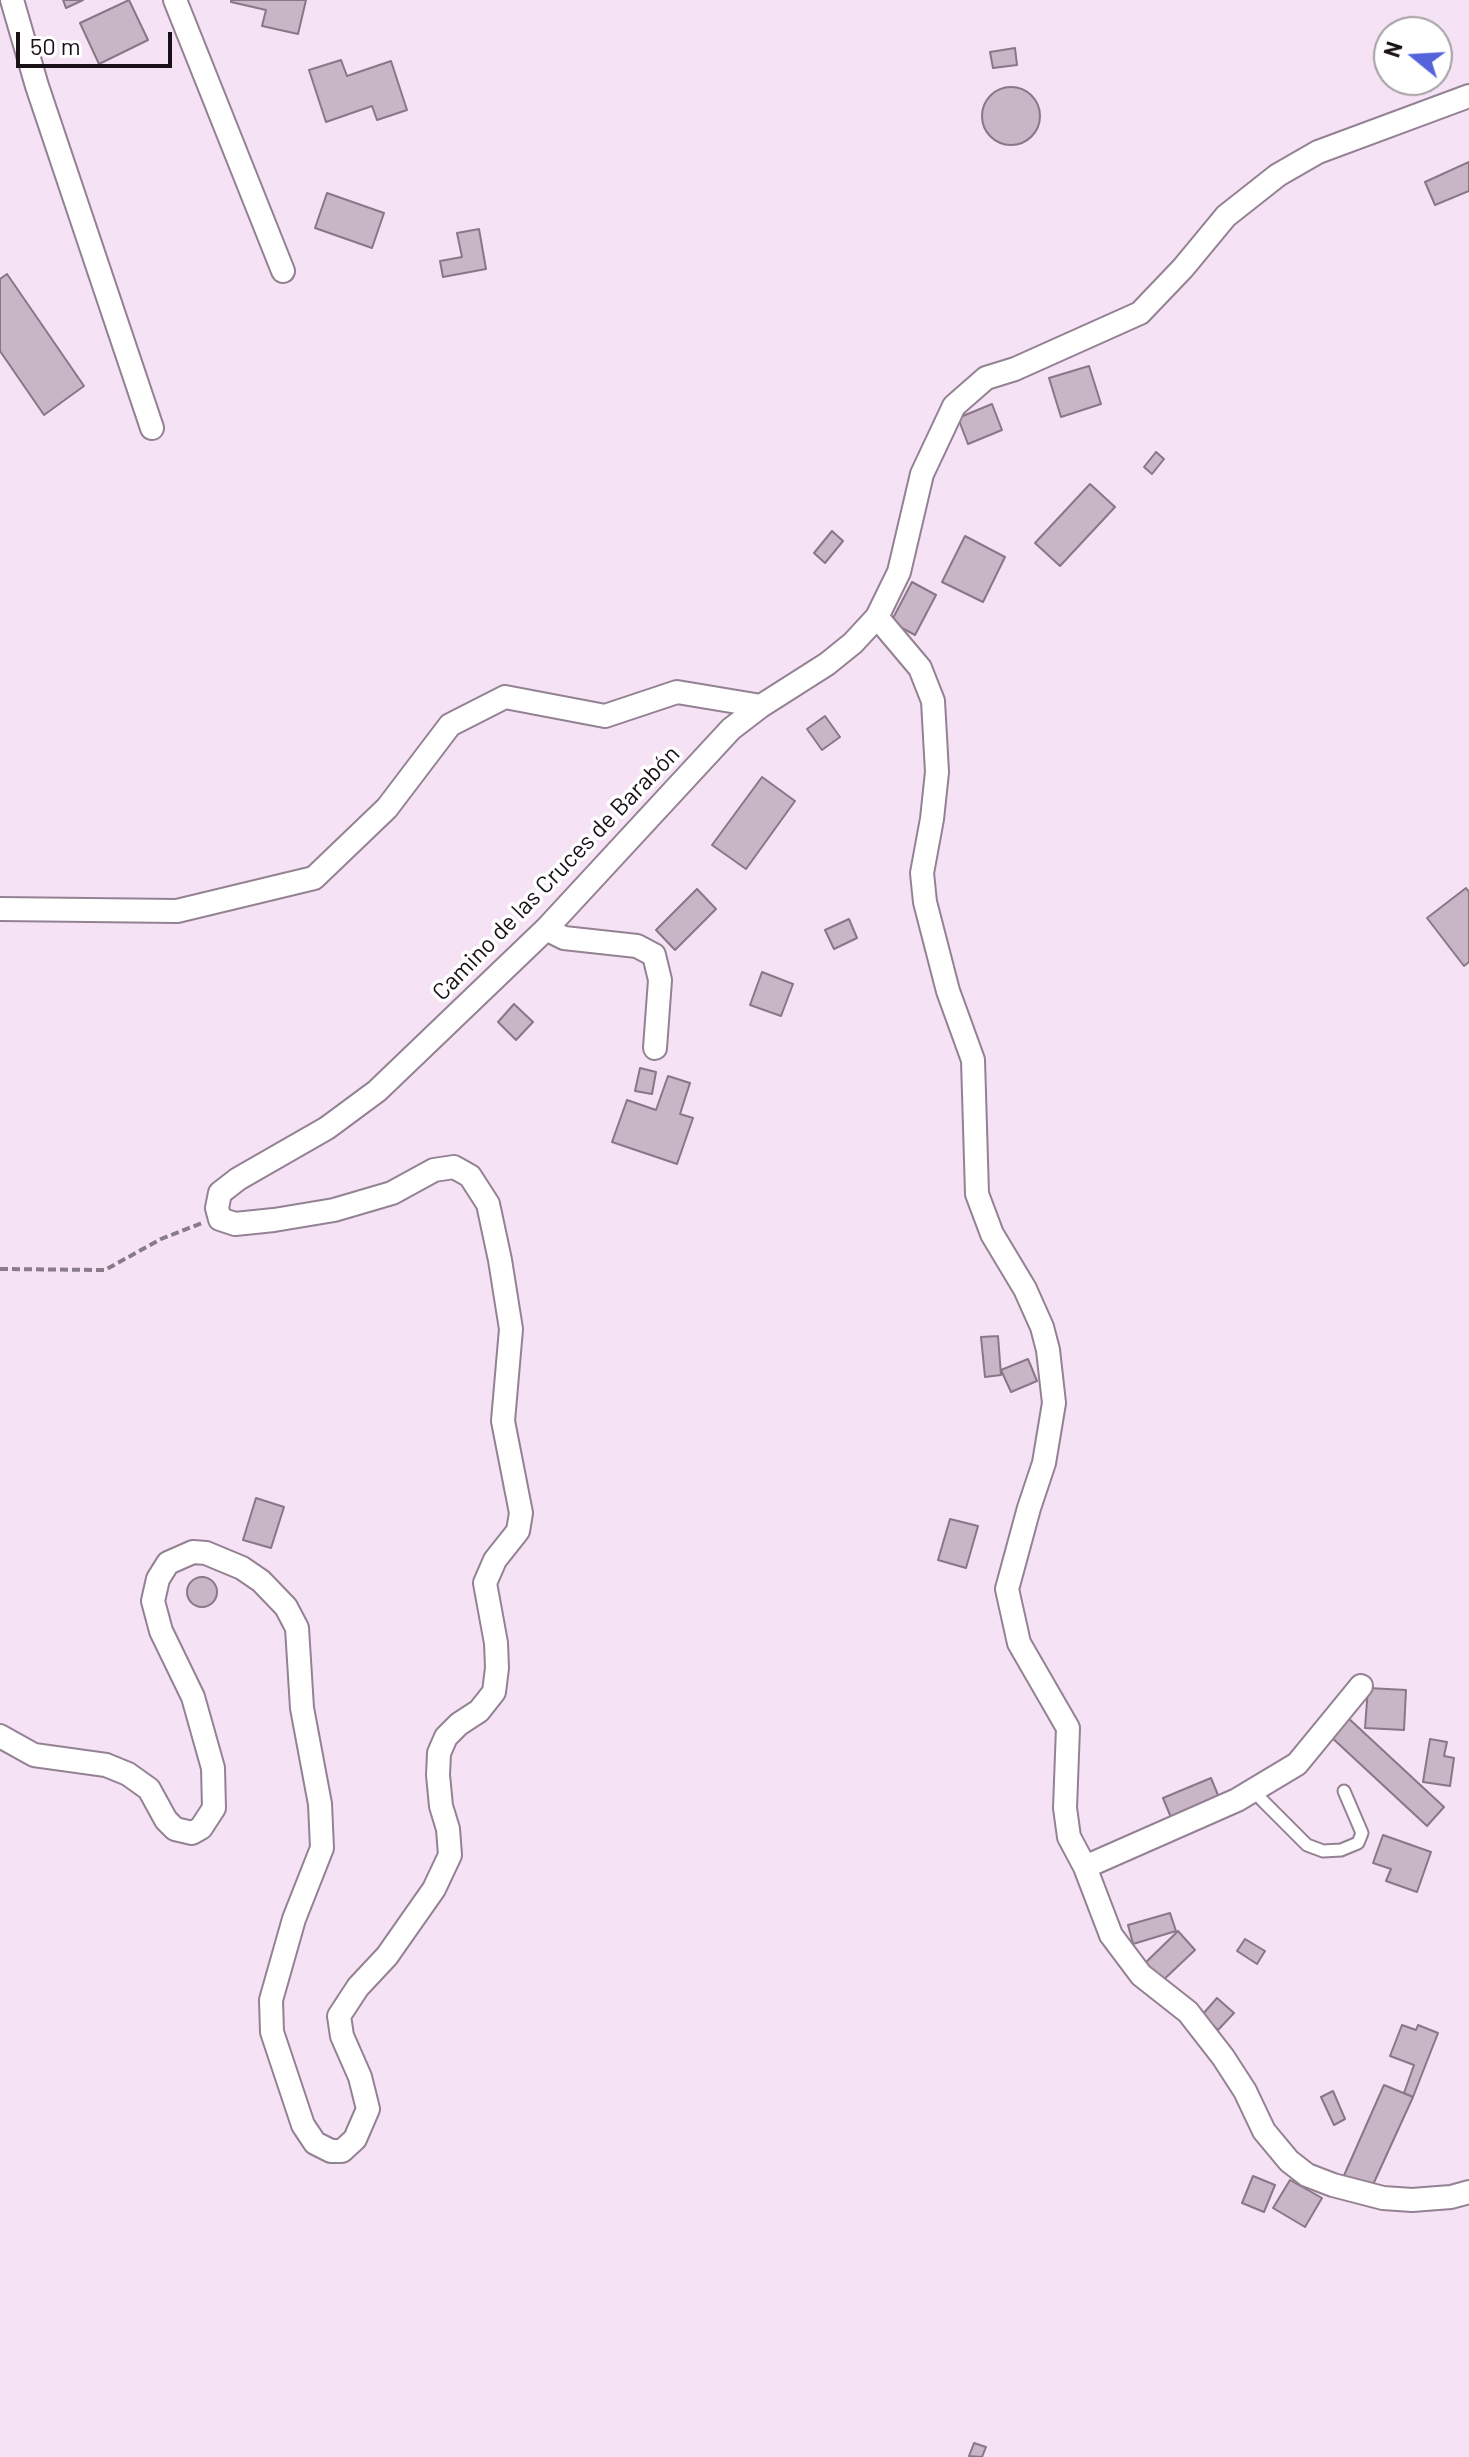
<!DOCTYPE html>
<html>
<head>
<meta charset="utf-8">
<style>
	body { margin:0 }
	#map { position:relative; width:1469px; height:2457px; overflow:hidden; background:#f5e2f5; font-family:Barlow,sans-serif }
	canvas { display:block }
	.north { position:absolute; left:1373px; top:16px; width:80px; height:80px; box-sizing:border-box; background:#fff; border:2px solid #a3a0a3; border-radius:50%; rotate:288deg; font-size:22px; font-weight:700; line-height:32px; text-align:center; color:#181218 }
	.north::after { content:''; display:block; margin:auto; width:28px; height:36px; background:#5664db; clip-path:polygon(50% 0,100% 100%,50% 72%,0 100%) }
	.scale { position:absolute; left:16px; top:32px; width:156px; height:36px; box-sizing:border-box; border:4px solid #181218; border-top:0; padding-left:10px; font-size:24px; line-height:28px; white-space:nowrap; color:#181218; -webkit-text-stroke:6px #fff; paint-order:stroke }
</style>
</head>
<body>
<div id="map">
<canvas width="1469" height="2457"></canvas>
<div class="north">N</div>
<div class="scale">50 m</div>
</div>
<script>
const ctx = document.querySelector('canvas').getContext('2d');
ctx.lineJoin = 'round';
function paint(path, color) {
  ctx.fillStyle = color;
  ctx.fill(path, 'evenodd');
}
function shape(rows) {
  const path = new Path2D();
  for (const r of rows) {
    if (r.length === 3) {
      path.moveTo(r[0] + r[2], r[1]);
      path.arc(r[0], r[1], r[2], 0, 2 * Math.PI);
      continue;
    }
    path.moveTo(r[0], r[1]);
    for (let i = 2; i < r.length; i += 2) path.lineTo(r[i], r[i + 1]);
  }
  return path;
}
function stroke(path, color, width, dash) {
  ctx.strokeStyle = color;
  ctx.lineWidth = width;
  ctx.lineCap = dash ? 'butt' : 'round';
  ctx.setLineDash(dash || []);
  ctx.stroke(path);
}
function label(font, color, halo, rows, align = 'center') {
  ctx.font = font + ' Barlow,sans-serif';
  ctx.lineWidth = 7;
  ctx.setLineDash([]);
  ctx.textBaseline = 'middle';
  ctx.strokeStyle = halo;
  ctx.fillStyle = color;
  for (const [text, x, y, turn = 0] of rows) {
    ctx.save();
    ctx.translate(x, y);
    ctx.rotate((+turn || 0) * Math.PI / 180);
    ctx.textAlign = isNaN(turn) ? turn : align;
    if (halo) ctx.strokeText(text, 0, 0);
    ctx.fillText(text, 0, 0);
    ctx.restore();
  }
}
const building = shape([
	[63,0,83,0,66,8,63,0],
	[129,0,148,40,99,64,80,23,129,0],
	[231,0,306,0,298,34,262,26,266,10,231,2,231,0],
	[1015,48,1017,65,993,68,990,52,1015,48],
	[341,60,347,76,391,61,407,110,377,120,372,106,326,122,309,70,341,60],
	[1011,116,29],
	[1469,162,1469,191,1435,205,1425,182,1469,162],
	[327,193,384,213,372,248,315,228,327,193],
	[479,229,486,269,443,277,440,261,462,257,457,233,479,229],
	[7,274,84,386,44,415,0,351,0,279,7,274],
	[1089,366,1101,404,1061,417,1049,378,1089,366],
	[992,404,1002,430,968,444,958,418,992,404],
	[1156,452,1164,459,1152,474,1144,467,1156,452],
	[1090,484,1115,507,1060,566,1035,543,1090,484],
	[832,531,843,541,825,563,814,553,832,531],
	[965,536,1005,557,983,602,942,582,965,536],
	[912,582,936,595,915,635,891,622,912,582],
	[825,716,840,737,822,750,807,729,825,716],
	[762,777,795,801,746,869,712,845,762,777],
	[1466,888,1469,892,1469,962,1464,966,1427,918,1466,888],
	[697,889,716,909,675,950,656,930,697,889],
	[849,919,857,938,834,949,825,930,849,919],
	[762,972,793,984,781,1016,750,1005,762,972],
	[514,1004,533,1022,516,1040,498,1022,514,1004],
	[640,1068,656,1072,652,1094,635,1091,640,1068],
	[668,1076,690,1083,680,1114,693,1118,677,1164,612,1142,627,1100,656,1110,668,1076],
	[998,1336,1001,1375,985,1377,981,1337,998,1336],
	[1028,1359,1037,1381,1011,1392,1001,1370,1028,1359],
	[256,1498,284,1507,271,1548,243,1540,256,1498],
	[950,1519,978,1526,966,1568,938,1560,950,1519],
	[202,1592,15],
	[1368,1688,1406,1690,1404,1730,1365,1728,1368,1688],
	[1346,1716,1444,1807,1427,1826,1329,1735,1346,1716],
	[1430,1739,1447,1742,1444,1756,1454,1758,1450,1786,1423,1782,1430,1739],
	[1211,1778,1220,1800,1172,1820,1163,1798,1211,1778],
	[1383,1835,1431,1852,1417,1892,1386,1881,1391,1869,1373,1863,1383,1835],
	[1170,1913,1176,1931,1133,1944,1128,1925,1170,1913],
	[1178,1931,1195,1950,1158,1985,1141,1967,1178,1931],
	[1245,1939,1265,1951,1257,1964,1237,1951,1245,1939],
	[1217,1998,1234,2013,1218,2030,1202,2015,1217,1998],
	[1402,2025,1416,2030,1418,2025,1438,2033,1413,2097,1404,2093,1414,2065,1390,2056,1402,2025],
	[1384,2085,1413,2097,1371,2189,1342,2180,1384,2085],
	[1333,2091,1345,2119,1334,2125,1321,2097,1333,2091],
	[1253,2176,1275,2185,1264,2212,1242,2203,1253,2176],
	[1290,2180,1322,2198,1305,2227,1273,2208,1290,2180],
	[974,2443,986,2447,982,2457,969,2456,974,2443]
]);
paint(building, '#c8b6c7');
stroke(building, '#887787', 2);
const lane = shape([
	[1254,1790,1262,1800,1307,1845,1323,1851,1341,1850,1358,1843,1362,1833,1344,1791]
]);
const street = shape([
	[12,0,37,86,152,428],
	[175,0,283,271],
	[877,617,920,668,933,701,937,772,932,819,922,873,925,902,948,991,973,1060,977,1194,992,1234,1025,1289,1042,1327,1048,1350,1054,1403,1044,1463,1029,1508,1007,1589,1019,1643,1068,1728,1065,1808,1069,1837,1085,1867,1111,1935,1141,1975,1188,2012,1223,2057,1245,2091,1264,2131,1289,2161,1307,2175,1333,2185,1383,2198,1412,2200,1451,2197,1469,2192],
	[0,909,177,911,314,878,387,808,450,725,505,697,605,716,677,692,761,706],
	[546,929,564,938,637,946,654,955,660,980,655,1048],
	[0,1736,34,1755,106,1765,128,1774,149,1789,166,1820,175,1829,192,1833,201,1828,214,1808,213,1768,193,1697,161,1631,153,1601,158,1579,168,1563,193,1552,206,1553,242,1568,261,1581,286,1607,297,1628,302,1708,320,1804,322,1848,294,1919,271,2000,272,2032,303,2125,315,2143,331,2151,342,2151,355,2139,368,2109,360,2077,342,2036,339,2016,358,1987,387,1956,434,1889,450,1855,448,1829,441,1806,438,1775,439,1753,446,1737,459,1724,479,1711,494,1692,497,1668,496,1643,485,1583,495,1560,518,1531,521,1513,503,1421,511,1329,500,1260,488,1204,470,1176,454,1167,434,1170,392,1193,334,1210,274,1220,235,1224,220,1219,217,1208,220,1193,238,1179,327,1128,377,1091,546,929,731,729,761,706,827,664,853,643,877,617,899,572,922,474,954,406,986,378,1015,369,1140,313,1183,268,1226,216,1278,175,1318,152,1469,96],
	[1085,1867,1237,1800,1297,1764,1361,1686]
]);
stroke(lane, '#938293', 15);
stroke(street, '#938293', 26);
stroke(shape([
	[0,1269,105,1270,161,1239,202,1223]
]), '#887c88', 4, [8, 4]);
stroke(lane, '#fff', 11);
stroke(street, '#fff', 22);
label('24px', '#181218', '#fff', [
	["Camino de las Cruces de Barabón",556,873,-46]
]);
</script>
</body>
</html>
